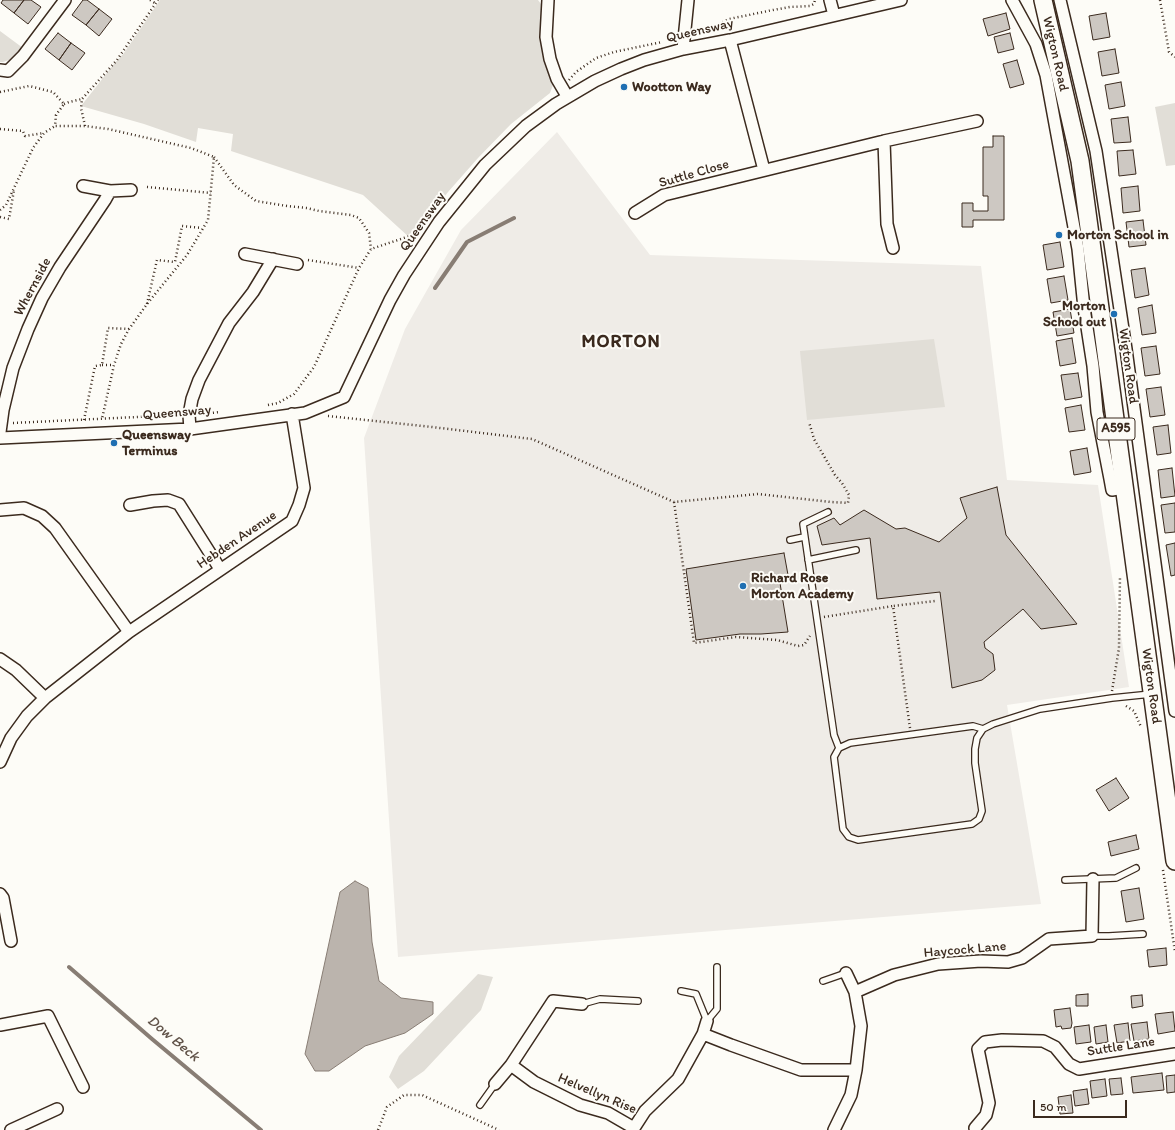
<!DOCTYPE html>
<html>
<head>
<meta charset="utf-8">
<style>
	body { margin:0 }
	#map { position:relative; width:1175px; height:1130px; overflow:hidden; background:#fdfcf7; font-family:Itim,sans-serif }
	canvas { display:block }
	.scale { position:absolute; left:1033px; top:1100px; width:94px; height:18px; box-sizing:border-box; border:2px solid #3b2a1e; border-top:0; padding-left:5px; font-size:12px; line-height:14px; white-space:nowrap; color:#3b2a1e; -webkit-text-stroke:3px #fdfcf7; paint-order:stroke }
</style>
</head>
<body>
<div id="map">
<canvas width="1175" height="1130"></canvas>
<div class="scale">50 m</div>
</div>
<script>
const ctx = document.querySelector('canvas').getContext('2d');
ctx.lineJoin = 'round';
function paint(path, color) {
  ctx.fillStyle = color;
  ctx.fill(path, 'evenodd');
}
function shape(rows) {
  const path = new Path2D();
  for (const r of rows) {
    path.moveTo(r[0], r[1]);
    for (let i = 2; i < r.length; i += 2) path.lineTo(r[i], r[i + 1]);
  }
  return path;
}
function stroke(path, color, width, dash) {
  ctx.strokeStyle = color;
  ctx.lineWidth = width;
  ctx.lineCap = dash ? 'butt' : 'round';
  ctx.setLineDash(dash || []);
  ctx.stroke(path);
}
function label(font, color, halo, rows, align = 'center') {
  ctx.font = font + ' Itim,sans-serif';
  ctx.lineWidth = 4;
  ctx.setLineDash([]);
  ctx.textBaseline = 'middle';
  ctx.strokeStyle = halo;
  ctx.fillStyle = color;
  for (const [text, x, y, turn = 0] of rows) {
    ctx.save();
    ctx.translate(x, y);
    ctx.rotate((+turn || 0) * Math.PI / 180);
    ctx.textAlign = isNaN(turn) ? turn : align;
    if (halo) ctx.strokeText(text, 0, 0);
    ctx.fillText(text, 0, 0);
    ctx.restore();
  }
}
paint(shape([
	[557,132,650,255,981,266,1007,480,1098,485,1129,687,1007,705,1041,904,398,957,364,438,405,329,461,230]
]), '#efece7');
paint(shape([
	[160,0,538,0,541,4,542,11,540,29,543,54,553,85,550,93,511,124,478,158,448,192,421,228,410,238,363,195,231,151,233,134,198,128,196,142,144,124,81,106,114,64,124,53],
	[0,31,23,48,12,59,3,62,0,62],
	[1175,103,1175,165,1166,166,1155,107],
	[934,339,945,407,807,420,800,351],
	[478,974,493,977,481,1010,424,1071,398,1089,389,1077,399,1056]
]), '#e1ded7');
const water = shape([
	[355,881,368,888,372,942,379,981,401,998,433,1002,433,1014,405,1033,365,1046,329,1071,315,1071,305,1054,340,892,355,881]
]);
paint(water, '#bbb4ad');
stroke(water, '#887d74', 1);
stroke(shape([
	[435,288,467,242,514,218],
	[69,967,152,1039,261,1130]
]), '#887d74', 4);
const building = shape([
	[3,0,24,0,14,13,1,3,3,0],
	[24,0,31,0,41,7,28,24,14,13,24,0],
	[83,0,87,0,99,9,86,25,72,15,83,0],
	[99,9,112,19,99,36,86,25,99,9],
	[1006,13,1010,29,988,36,983,19,1006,13],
	[1106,13,1110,37,1093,40,1089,16,1106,13],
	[58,33,71,43,59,60,45,49,58,33],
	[1010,33,1014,49,998,53,994,37,1010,33],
	[71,43,85,53,72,70,59,60,71,43],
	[1115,49,1119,73,1102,76,1098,52,1115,49],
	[1017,60,1024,84,1010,88,1003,64,1017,60],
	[1121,82,1125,106,1109,109,1105,85,1121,82],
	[1128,117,1131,142,1114,143,1111,119,1128,117],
	[993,136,1004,136,1004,220,973,220,973,227,962,227,962,203,973,203,973,211,988,211,988,196,983,196,983,147,993,147,993,136],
	[1133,150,1136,174,1119,176,1117,151,1133,150],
	[1138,186,1140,211,1123,213,1121,188,1138,186],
	[1143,220,1146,245,1129,247,1126,222,1143,220],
	[1060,242,1064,267,1047,270,1043,245,1060,242],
	[1145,268,1149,295,1135,298,1131,270,1145,268],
	[1064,276,1068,300,1051,303,1047,279,1064,276],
	[1152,305,1156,333,1142,335,1138,308,1152,305],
	[1070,309,1074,333,1057,336,1053,312,1070,309],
	[1072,338,1076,363,1060,366,1056,341,1072,338],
	[1156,346,1160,374,1145,376,1141,348,1156,346],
	[1078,373,1082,397,1065,400,1061,375,1078,373],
	[1161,387,1165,415,1150,417,1146,389,1161,387],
	[1081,405,1085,430,1069,432,1065,408,1081,405],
	[1168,425,1171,453,1157,455,1153,427,1168,425],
	[1087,448,1091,472,1074,475,1070,451,1087,448],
	[1172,468,1175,496,1161,498,1158,470,1172,468],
	[997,487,1006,535,1077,624,1041,629,1023,609,984,642,985,648,993,654,995,670,982,680,952,688,940,592,877,599,870,538,822,545,817,526,834,518,840,525,864,510,896,529,905,528,939,542,967,518,960,498,997,487],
	[1175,503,1175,532,1165,533,1161,505,1175,503],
	[1175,543,1175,575,1171,576,1166,545,1175,543],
	[784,553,788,575,779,577,788,632,761,634,740,634,696,640,686,569,784,553],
	[1116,778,1129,798,1109,811,1096,790,1116,778],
	[1136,835,1139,849,1111,856,1108,842,1136,835],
	[1139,888,1144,919,1126,922,1121,891,1139,888],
	[1166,948,1167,965,1149,967,1147,950,1166,948],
	[1088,994,1088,1006,1076,1006,1076,995,1088,994],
	[1142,995,1143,1006,1132,1008,1131,996,1142,995],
	[1070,1008,1072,1023,1071,1028,1062,1029,1061,1026,1056,1027,1054,1010,1070,1008],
	[1173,1012,1175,1031,1158,1034,1155,1014,1173,1012],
	[1147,1022,1149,1039,1134,1041,1131,1024,1147,1022],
	[1128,1023,1130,1041,1117,1043,1114,1025,1128,1023],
	[1089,1025,1091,1042,1076,1044,1074,1027,1089,1025],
	[1106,1025,1108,1042,1096,1044,1094,1027,1106,1025],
	[1162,1073,1164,1090,1133,1093,1131,1077,1162,1073],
	[1175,1075,1175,1092,1167,1093,1166,1076,1175,1075],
	[1121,1078,1123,1094,1111,1095,1109,1079,1121,1078],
	[1105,1079,1107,1096,1092,1098,1090,1081,1105,1079],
	[1087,1089,1089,1104,1075,1106,1073,1091,1087,1089],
	[1071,1095,1073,1113,1060,1114,1058,1097,1071,1095]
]);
paint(building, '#cdc8c2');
stroke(building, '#3b2a1e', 1);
const service = shape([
	[828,512,803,524,834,735,839,748],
	[790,540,804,537],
	[808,560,856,550],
	[983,729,973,726,850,743,839,748,834,757,843,829,849,837,858,840,972,824,979,819,982,811,975,763,975,749,977,738,983,729,993,724,1040,709,1112,698,1151,694],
	[1065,880,1116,878,1136,868],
	[1092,936,1109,936,1143,934],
	[823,981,846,973],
	[681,991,696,994,707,1021,717,1009,717,967],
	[582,1004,600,999,638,1001],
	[480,1105,495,1084]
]);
const minor = shape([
	[548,0,546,37,550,59,557,79,567,96],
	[830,0,834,15],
	[1012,0,1036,44,1046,75,1078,249,1084,308,1093,366,1097,412,1110,479,1112,490,1124,488],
	[1060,0,1096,151,1126,349,1175,711],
	[730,40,764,170],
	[683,49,688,0],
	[0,70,8,71,23,56,65,0],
	[884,141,887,224,893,248],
	[83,186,110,191,131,190],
	[635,213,664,195,884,141,977,121],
	[245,254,297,264],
	[190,429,189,415,192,399,199,380,229,323,253,292,273,259],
	[0,432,3,410,13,368,28,329,42,298,60,267,105,200,110,191],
	[0,438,190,429,305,413,344,397,390,300,404,275,439,222,485,165,526,126,556,104,595,81,621,69,644,60,683,49,730,40,901,0],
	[130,505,153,501,168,500,179,504,220,569],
	[0,510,24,508,42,516,55,528,129,632],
	[0,659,16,670,45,698],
	[0,762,11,738,27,716,45,698,129,632,292,521,299,505,304,488,292,414],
	[0,894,3,898,11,941],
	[855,992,894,975,938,964,981,961,1008,962,1022,958,1049,939,1092,936,1093,879],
	[0,1025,48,1016,83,1087],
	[703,1034,731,1045,801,1070,856,1070],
	[511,1065,534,1082,580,1105,608,1113,634,1128,645,1111,678,1079,703,1034,707,1021],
	[495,1084,511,1065,553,1001,582,1004],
	[975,1128,986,1115,989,1103,978,1049,985,1042,1002,1040,1043,1041,1055,1047,1069,1064,1079,1069,1175,1054],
	[11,1130,57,1109],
	[834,1130,851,1095,856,1070,861,1026,855,992,846,973]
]);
const primary = shape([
	[1043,0,1080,161,1175,861]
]);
stroke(service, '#3b2a1e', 8);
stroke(minor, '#3b2a1e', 14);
stroke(primary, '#3b2a1e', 20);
stroke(shape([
	[150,0,155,3],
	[1160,0,1169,52,1175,57],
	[701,33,729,19,773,10,790,7,810,6,814,4,815,0],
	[569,80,576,72,596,58,614,52,662,42],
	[0,92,29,86,53,92,64,104,56,115,55,126,85,126,108,129,191,148,214,157,208,220,187,255,147,304,129,329,121,344,114,365,102,419],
	[64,104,69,102,82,99],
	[85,126,81,108,82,99,117,60,158,0],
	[0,129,23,131,25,136,44,133],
	[214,157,234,185,256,201,287,206,307,208,319,211,351,215,359,218,369,233,371,249],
	[147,187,211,193],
	[0,210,6,205,33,148,44,133,55,126],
	[0,217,9,219,14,190],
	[308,260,359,268],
	[147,304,157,260,175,262,182,226,202,228],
	[102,365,114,365],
	[268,405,278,403,294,394,314,367,359,268,371,249,419,233],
	[201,414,220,412],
	[328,416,432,427,532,439,674,502,758,494,831,502,848,503,849,495,842,483,835,475,814,439,809,422],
	[84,420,95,366,102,365,108,328,129,329],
	[13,423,178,415],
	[674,502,694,643,736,637,777,640,798,646,804,645,810,636],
	[824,617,893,606],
	[1112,691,1119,648,1120,576],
	[1126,706,1134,711,1141,727],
	[910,728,893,606,935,601],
	[1163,870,1175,952],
	[378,1130,387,1107,404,1095,422,1095,499,1130]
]), '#3b2a1e', 2.5, [1, 3]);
stroke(service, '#fdfcf7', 5.5);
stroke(minor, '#fdfcf7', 11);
stroke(primary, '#fdfcf7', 17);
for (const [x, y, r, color] of [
	[624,87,4,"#1f6fb2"],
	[1059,235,4,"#1f6fb2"],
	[1114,314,4,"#1f6fb2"],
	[114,443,4,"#1f6fb2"],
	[743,586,4,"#1f6fb2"]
]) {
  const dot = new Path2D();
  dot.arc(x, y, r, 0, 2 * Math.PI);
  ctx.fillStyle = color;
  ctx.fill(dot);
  stroke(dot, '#fdfcf7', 1.5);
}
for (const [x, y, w] of [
	[1116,429,38]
]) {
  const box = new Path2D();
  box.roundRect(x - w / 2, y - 11, w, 22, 3);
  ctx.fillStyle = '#fdfcf7';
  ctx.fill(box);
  stroke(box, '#3b2a1e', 1);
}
label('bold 13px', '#3b2a1e', null, [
	["A595",1116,429]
]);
label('14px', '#3b2a1e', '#fdfcf7', [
	["Queensway",700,31,-13],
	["Wigton Road",1055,54,77],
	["Suttle Close",694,174,-16],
	["Queensway",423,222,-55],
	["Whernside",33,287,-62],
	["Wigton Road",1128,366,82],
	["Queensway",177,413,-5],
	["Hebden Avenue",237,540,-34],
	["Wigton Road",1151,686,82],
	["Haycock Lane",965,950,-5],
	["Suttle Lane",1121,1047,-9],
	["Helvellyn Rise",597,1094,23]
]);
label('bold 14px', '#3b2a1e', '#fdfcf7', [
	["Wootton Way",632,87],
	["Morton School in",1067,235],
	["Morton",1106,306,"right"],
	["School out",1106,322,"right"],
	["Queensway",122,435],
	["Terminus",122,451],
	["Richard Rose",751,578],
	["Morton Academy",751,594]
], 'left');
label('italic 15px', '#615349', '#fdfcf7', [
	["Dow Beck",173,1039,40]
]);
ctx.letterSpacing = '1px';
label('bold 18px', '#3b2a1e', '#fdfcf7', [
	["MORTON",621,342]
]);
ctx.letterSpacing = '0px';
</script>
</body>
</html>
